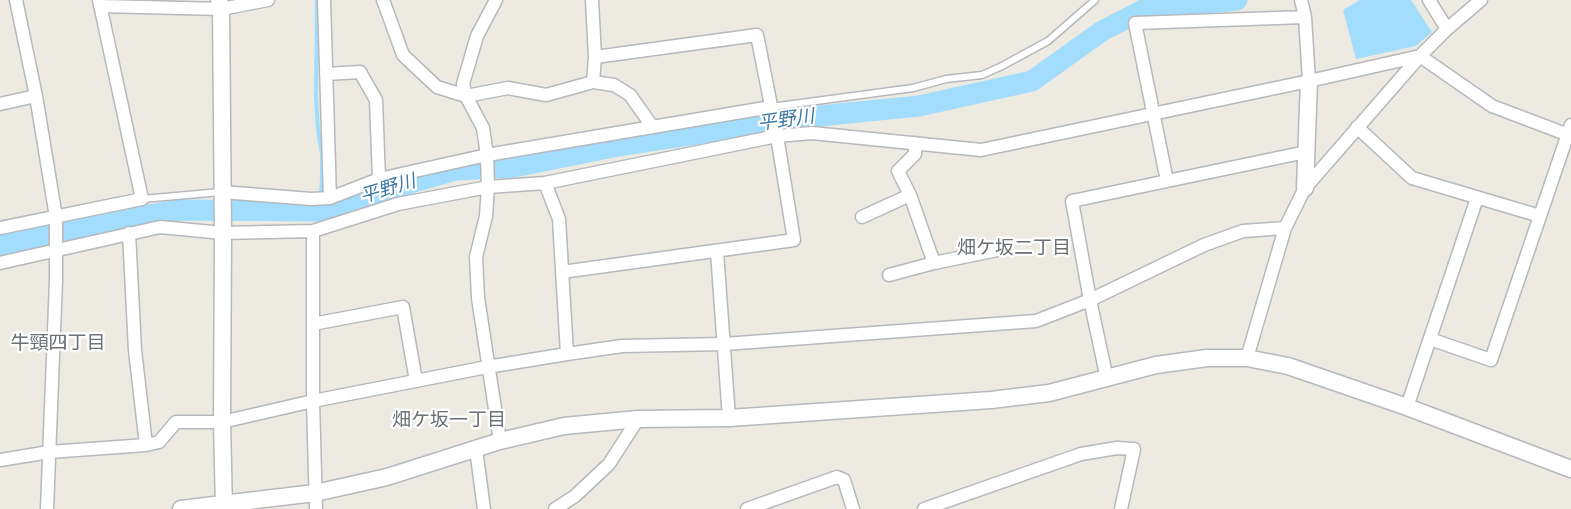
<!DOCTYPE html>
<html>
<head>
<meta charset="utf-8">
<style>
	body { margin:0 }
	canvas { display:block; background:#edeae2 }
</style>
</head>
<body>
<canvas width="1571" height="509"></canvas>
<script>
const ctx = document.querySelector('canvas').getContext('2d');
ctx.lineJoin = 'round';
function paint(path, color) {
  ctx.fillStyle = color;
  ctx.fill(path, 'evenodd');
}
function shape(rows) {
  const path = new Path2D();
  for (const r of rows) {
    path.moveTo(r[0], r[1]);
    for (let i = 2; i < r.length; i += 2) path.lineTo(r[i], r[i + 1]);
  }
  return path;
}
function stroke(path, color, width, dash) {
  ctx.strokeStyle = color;
  ctx.lineWidth = width;
  ctx.lineCap = dash ? 'butt' : 'round';
  ctx.setLineDash(dash || []);
  ctx.stroke(path);
}
function label(font, color, halo, rows, align = 'center') {
  ctx.font = font + ' Poppins,"Noto Sans JP",sans-serif';
  ctx.lineWidth = 4.5;
  ctx.setLineDash([]);
  ctx.textBaseline = 'middle';
  ctx.strokeStyle = halo;
  ctx.fillStyle = color;
  for (const [text, x, y, turn = 0] of rows) {
    ctx.save();
    ctx.translate(x, y);
    ctx.rotate((+turn || 0) * Math.PI / 180);
    ctx.textAlign = isNaN(turn) ? turn : align;
    if (halo) ctx.strokeText(text, 0, 0);
    ctx.fillText(text, 0, 0);
    ctx.restore();
  }
}
paint(shape([
	[1360,0,1411,0,1432,32,1416,46,1356,59,1343,10]
]), '#a2ddfd');
stroke(shape([
	[317,1,316,97,318,130,322,154,322,178,320,211]
]), '#a2ddfd', 4);
stroke(shape([
	[0,245,130,218,179,210,320,211,354,199,456,170,514,167,613,147,799,118,919,106,1032,81,1102,31,1145,9,1237,0]
]), '#a2ddfd', 21);
const service = shape([
	[771,107,913,88,946,79,982,75,1000,67,1048,41,1095,0],
	[142,199,221,192]
]);
const minor = shape([
	[16,0,36,96,56,217,56,280,47,509],
	[324,0,330,198],
	[383,0,403,55,437,87,466,96,508,88,546,95,593,82,595,57,592,0],
	[496,0,477,36,463,84,466,96,483,128,487,155,488,187,486,216,476,257,478,298,500,441],
	[1301,0,1305,17,1309,81],
	[1429,0,1447,29],
	[100,6,221,9,268,0],
	[1305,17,1135,23,1167,181,1306,152],
	[326,74,360,72,376,100,379,179],
	[593,82,614,85,630,95,652,126],
	[0,104,36,96],
	[1357,127,1412,178,1540,216],
	[915,143,915,154,898,171,910,195,934,263],
	[545,183,559,219,567,354],
	[222,192,311,199,330,198,379,179,487,155,771,107],
	[862,217,910,195],
	[0,228,142,199,99,0],
	[313,231,313,401,316,509],
	[129,233,135,350,146,445],
	[717,252,729,418],
	[0,263,160,227,223,233,313,231,398,204,488,187,545,183,777,136,812,133,981,150,1309,81,1420,56,1492,106,1571,136],
	[562,272,794,240,777,136,757,35,595,57],
	[889,275,934,263,1002,249],
	[313,324,403,307,416,381],
	[1430,339,1491,360,1571,125],
	[1247,358,1285,228,1305,188,1420,56,1447,29,1481,0],
	[1107,379,1090,300,1072,201,1167,181],
	[1407,407,1477,198],
	[476,449,484,509],
	[0,460,49,452,146,445,159,442,176,422,222,422,313,401,487,367,567,354,622,346,724,344,1036,321,1090,300,1204,245,1243,231,1285,228],
	[555,509,575,496,609,464,638,419],
	[747,509,837,477,844,480,853,509],
	[924,509,1081,454,1117,448,1134,449,1121,509]
]);
const tertiary = shape([
	[219,0,221,9,223,233,222,422,224,509],
	[1305,188,1309,81],
	[181,509,315,493,387,477,500,441,564,426,638,419,729,418,991,400,1049,393,1156,365,1207,358,1247,358,1288,366,1407,407,1571,469]
]);
stroke(service, '#b5b8bc', 9);
stroke(minor, '#b5b8bc', 15);
stroke(tertiary, '#b5b8bc', 19);
stroke(service, '#fff', 6);
stroke(minor, '#fff', 12);
stroke(tertiary, '#fff', 16);
label('italic 19px', '#3d79a6', '#fff', [
	["平野川",786,121,-8],
	["平野川",388,190,-17]
]);
label('19px', '#6b7175', '#fff', [
	["畑ケ坂二丁目",1014,249],
	["牛頸四丁目",58,344],
	["畑ケ坂一丁目",449,421]
]);
</script>
</body>
</html>
